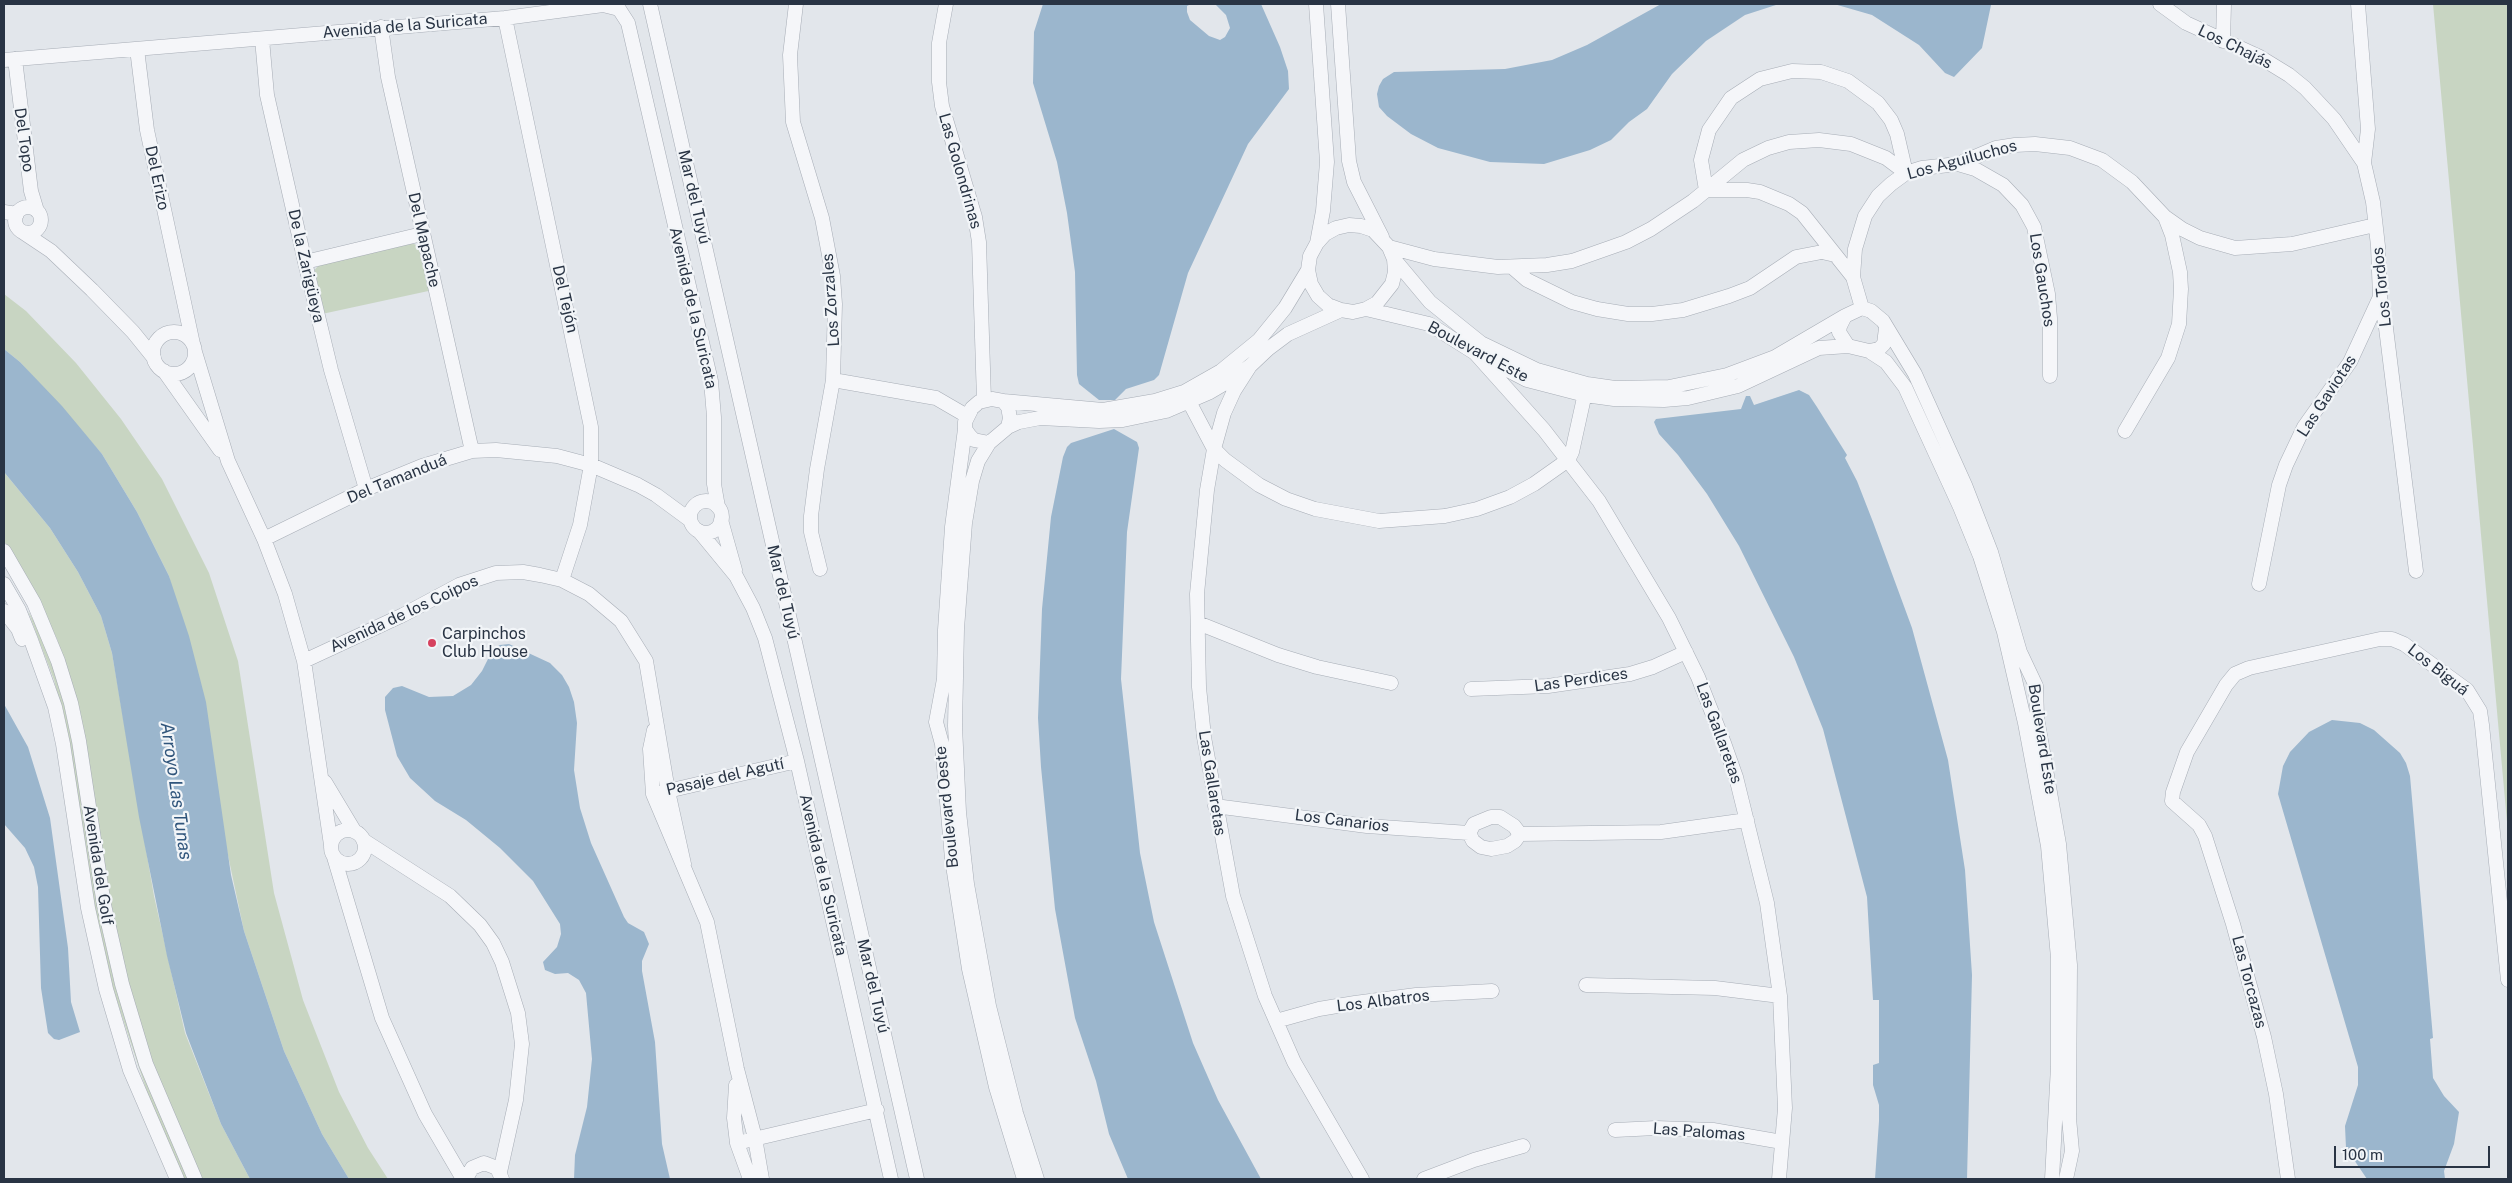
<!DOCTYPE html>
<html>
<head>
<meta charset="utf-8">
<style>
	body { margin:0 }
	#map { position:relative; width:2512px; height:1183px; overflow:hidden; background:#e2e6eb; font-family:"Public Sans",sans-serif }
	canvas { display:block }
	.frame { position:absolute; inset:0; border:5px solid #293444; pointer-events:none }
	.scale { position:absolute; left:2334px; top:1146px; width:156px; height:22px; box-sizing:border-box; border:2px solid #293444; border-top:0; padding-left:6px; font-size:15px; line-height:18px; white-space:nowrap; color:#293444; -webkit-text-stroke:4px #f2f5f8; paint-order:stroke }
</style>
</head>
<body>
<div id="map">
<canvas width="2512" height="1183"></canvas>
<div class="frame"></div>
<div class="scale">100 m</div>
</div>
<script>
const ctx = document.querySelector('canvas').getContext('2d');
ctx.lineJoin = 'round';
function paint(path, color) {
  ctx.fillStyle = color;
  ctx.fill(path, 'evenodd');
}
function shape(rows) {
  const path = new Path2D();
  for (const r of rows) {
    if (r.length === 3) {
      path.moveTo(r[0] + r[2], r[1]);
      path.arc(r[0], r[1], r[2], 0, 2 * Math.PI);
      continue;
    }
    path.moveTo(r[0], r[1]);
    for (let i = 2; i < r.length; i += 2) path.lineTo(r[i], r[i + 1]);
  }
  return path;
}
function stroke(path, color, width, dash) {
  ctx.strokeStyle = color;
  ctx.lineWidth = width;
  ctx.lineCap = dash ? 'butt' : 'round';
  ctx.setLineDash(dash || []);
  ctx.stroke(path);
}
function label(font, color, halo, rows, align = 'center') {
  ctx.font = font + ' "Public Sans",sans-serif';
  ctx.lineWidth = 4.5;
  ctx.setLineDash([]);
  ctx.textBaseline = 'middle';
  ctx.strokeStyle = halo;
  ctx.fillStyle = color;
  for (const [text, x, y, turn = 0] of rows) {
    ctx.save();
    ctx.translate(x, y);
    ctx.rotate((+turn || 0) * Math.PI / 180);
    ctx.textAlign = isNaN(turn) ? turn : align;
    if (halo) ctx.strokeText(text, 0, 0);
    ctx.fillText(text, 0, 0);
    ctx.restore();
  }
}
paint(shape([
	[2433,4,2508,4,2508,833],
	[412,243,422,248,433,290,322,314,313,272,317,267,321,264],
	[4,294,26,311,76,363,121,419,162,479,209,573,238,661,274,893,303,1000,339,1092,368,1148,388,1179,349,1179,322,1134,284,1051,244,931,169,576,137,512,102,454,20,362,4,349],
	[4,472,50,528,78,572,101,616,112,653,154,896,185,1033,221,1124,250,1179,201,1179,159,1083,115,940,86,756,83,727,57,639,17,561,4,541],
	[28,611,45,640,69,718,94,878,189,1179,184,1179,151,1104,112,986,98,930,64,721,54,680]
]), '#c8d5c2');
paint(shape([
	[1043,4,1191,4,1187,6,1187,12,1190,20,1209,36,1220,40,1225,37,1230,28,1226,15,1215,4,1261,4,1280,47,1288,71,1289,89,1248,144,1188,273,1159,375,1154,380,1126,389,1115,400,1099,400,1079,384,1077,375,1075,272,1067,213,1057,162,1033,83,1034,32],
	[1661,4,1779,4,1745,15,1706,41,1672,74,1647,109,1629,122,1611,140,1590,150,1544,164,1490,162,1438,148,1411,134,1387,116,1379,107,1377,94,1379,86,1383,79,1394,72,1505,69,1552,60,1587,45],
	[1834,4,1991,4,1991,5,1982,48,1954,77,1945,73,1919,45,1872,15],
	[4,349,20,362,62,406,102,454,137,512,169,576,189,636,206,702,231,875,244,931,284,1051,322,1134,349,1179,250,1179,221,1124,186,1033,167,956,139,817,112,653,101,616,78,572,50,528,4,472],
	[1799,390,1809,395,1817,407,1847,455,1845,458,1857,481,1873,522,1912,628,1948,760,1965,870,1972,975,1967,1179,1875,1179,1879,1121,1879,1105,1873,1085,1873,1065,1879,1063,1879,1000,1873,1000,1867,897,1823,729,1794,657,1739,546,1707,494,1678,455,1659,434,1654,422,1656,419,1741,409,1746,396,1750,396,1754,405],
	[1114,429,1137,442,1139,448,1127,532,1121,679,1140,853,1154,922,1193,1043,1218,1100,1261,1179,1128,1179,1109,1134,1096,1081,1075,1018,1055,909,1041,767,1038,718,1042,609,1051,517,1063,457,1067,447,1071,443],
	[509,644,550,663,562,675,569,687,574,702,577,723,574,770,580,808,591,843,624,917,628,923,644,932,649,944,642,961,642,971,655,1042,662,1144,670,1179,574,1179,575,1155,587,1107,592,1059,586,993,579,980,568,973,555,974,545,970,543,962,557,947,561,934,560,924,533,881,500,848,466,820,435,801,410,778,397,756,385,710,385,697,393,688,402,686,429,697,453,696,471,685,482,671,493,649,500,645],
	[4,704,28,747,50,818,68,948,71,1002,80,1032,59,1040,54,1039,48,1033,41,988,38,887,34,867,25,848,4,824],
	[2332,720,2360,723,2374,730,2400,753,2406,763,2410,776,2433,1038,2430,1039,2433,1078,2444,1096,2459,1112,2454,1144,2444,1171,2445,1179,2367,1179,2346,1148,2345,1126,2358,1085,2358,1067,2278,794,2283,766,2290,752,2309,732]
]), '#9bb6cd');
const minor = shape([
	[650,4,917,1179],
	[796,4,790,55,793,122,822,218,833,276,835,304,833,380,817,469,811,516,811,532,820,569],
	[946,4,939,43,939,82,942,106,975,217,979,242,984,400],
	[1316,4,1327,162,1323,211,1317,243],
	[1338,4,1349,161,1354,182,1382,237],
	[2160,4,2186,23,2258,56,2289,75,2305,88,2334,119,2364,163],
	[2358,4,2368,129,2364,163,2373,202,2378,246,2380,297,2386,328,2416,571],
	[505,18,591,427,591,465,580,525,562,580],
	[381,27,388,77,472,451],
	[262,39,267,95,305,262,331,370,366,489],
	[2223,41,2224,4],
	[137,49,147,130,193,344],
	[15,59,31,191,37,211],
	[4,60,505,18,603,5,619,9,628,23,711,381,714,417,714,484,718,507],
	[1958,164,1975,169,2003,185,2022,205,2034,227,2048,294,2050,318,2050,376],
	[28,220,13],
	[4,212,17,214],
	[21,231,51,251,92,290,133,332,154,358],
	[1389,247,1434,259,1498,267,1547,265,1572,261,1626,242,1651,229,1693,201,1743,160,1768,148,1789,142,1819,140,1851,144,1886,158,1906,173],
	[1394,259,1430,302,1481,343,1537,370,1587,384,1615,388,1669,387,1727,375,1775,357,1845,316],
	[305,262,422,234],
	[1512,267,1527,280,1572,302,1597,309,1628,314,1652,314,1683,310,1729,296,1750,288,1796,257,1822,252,1835,255],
	[1853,277,1855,249,1865,216,1878,196,1891,184,1906,173,1922,168,1958,164,1996,148,2015,145,2035,144,2070,148,2102,160,2132,182,2165,217,2182,229,2200,238,2235,248,2292,244,2375,225],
	[1862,308,1853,277,1802,213,1789,204,1760,192,1747,190,1706,190,1701,160,1709,130,1731,98,1760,79,1792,71,1821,72,1848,81,1878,103,1891,120,1897,134,1906,173],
	[1366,309,1429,324,1475,353,1527,380,1585,395,1614,399,1664,400,1688,398,1738,386,1819,348,1848,346],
	[1886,328,1884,344,1879,349,1869,351,1848,346,1839,332,1840,326,1845,316,1862,308,1871,311,1883,321,1915,374,1965,485,1991,552,2020,652,2036,686,2037,718,2059,844,2070,965,2069,1118,2072,1151,2066,1179],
	[174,353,21],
	[1869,351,1886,362,1905,387,1960,507,1980,556,2004,632,2025,723,2048,846,2058,958,2058,1066,2052,1179],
	[195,352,228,461,264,539,285,594,304,661,331,845],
	[1475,353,1544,430,1599,501,1669,618,1698,677,1724,743,1736,777,1767,903,1780,996,1785,1108,1779,1179],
	[1250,366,1234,391,1224,413,1214,449,1207,490,1197,594,1199,687,1204,737,1233,896,1265,996,1294,1062,1362,1179],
	[164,371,220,450],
	[833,380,936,398,967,416],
	[1184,392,1214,449,1225,460,1259,485,1286,499,1315,509,1379,521,1445,516,1477,509,1510,497,1534,484,1568,460,1572,452,1587,384],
	[1003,401,1103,410,1155,401,1184,392,1221,371,1259,340,1285,308,1308,270,1310,256,1317,243,1325,234,1336,228,1349,225,1361,226,1373,230,1389,247,1394,259,1395,272,1392,284,1377,303,1366,309,1353,312,1341,310,1328,305,1318,296,1311,284,1308,270],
	[1008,427,1019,422,1040,418,1099,421,1123,420,1166,411,1210,392,1227,382,1250,366,1268,349,1288,334,1341,310],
	[965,429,952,527,945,630,944,679,936,722,942,744,952,859,969,969,996,1087,1024,1179],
	[2125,431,2168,358,2179,324,2181,289,2180,272,2172,235,2165,217],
	[989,443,974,440,970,436,965,429,965,422,972,408,979,402,992,399,1003,401,1008,407,1010,418,1008,427,989,443,978,461,972,481,965,523,957,629,955,726,959,812,967,884,989,1006,1016,1113,1037,1179],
	[706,517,16],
	[721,520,735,570],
	[699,531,736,576,753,608,765,638,797,761,891,1179],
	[264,539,366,489,422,466,472,451,496,450,557,456,591,465,638,485,656,495,690,520],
	[4,551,34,603,58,661,71,703,79,741,104,905,122,984,146,1064,195,1179],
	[4,584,19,610,31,640,55,707,63,744,88,908,106,989,130,1070,177,1179],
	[2259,584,2279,485,2286,465,2304,427,2350,362,2380,297],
	[4,611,18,629,22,639],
	[1198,623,1278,655,1317,667,1391,683],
	[304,661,403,615,459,585,496,573,523,572,540,575,562,580,589,594,621,621,646,661,668,791,684,864],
	[1471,689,1548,686,1630,674,1653,667,1686,652],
	[654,730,650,749,653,794,707,922,737,1069,755,1138,762,1179],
	[325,782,355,832],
	[659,793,797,761],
	[1215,806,1367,826,1469,833],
	[1491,817,1500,817,1514,826,1520,834,1515,841,1507,846,1491,849,1481,847,1473,841,1469,833,1474,824,1491,817],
	[348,847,17],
	[1520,834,1661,832,1747,820],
	[363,840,450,896,480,925,493,943,502,962,518,1013,522,1044,516,1100,500,1172],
	[334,857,382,1018,425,1114,463,1179],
	[1586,985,1715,988,1780,996],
	[1276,1021,1319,1009,1355,1003,1416,995,1492,991],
	[736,1085,734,1118,737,1143,750,1179],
	[1615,1130,1656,1128,1713,1130,1782,1142],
	[737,1143,877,1110],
	[466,1179,472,1168,484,1163,497,1168,502,1179],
	[1424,1179,1474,1160,1523,1146],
	[2288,1179,2276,1094,2264,1037,2233,924,2205,836,2199,825,2172,801,2173,792,2187,752,2226,685,2235,674,2249,668,2380,639,2392,639,2404,644,2467,690,2480,711,2482,725,2508,980]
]);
stroke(minor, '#a7adb6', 15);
stroke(minor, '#f5f6f9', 14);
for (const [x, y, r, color] of [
	[432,643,5,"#d6415e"]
]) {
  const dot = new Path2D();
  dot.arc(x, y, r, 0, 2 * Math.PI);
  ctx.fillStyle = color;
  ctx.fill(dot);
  stroke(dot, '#f2f5f8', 2);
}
label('16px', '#293444', '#f2f5f8', [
	["Avenida de la Suricata",405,26,-5],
	["Los Chajás",2235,47,26],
	["Del Topo",24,140,82],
	["Los Aguiluchos",1962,160,-15],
	["Las Golondrinas",960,171,74],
	["Del Erizo",157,178,78],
	["Mar del Tuyú",694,197,77],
	["Del Mapache",424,240,77],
	["De la Zarigüeya",306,266,77],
	["Los Gauchos",2042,280,81],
	["Los Tordos",2382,287,-96],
	["Del Tejón",565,299,77],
	["Los Zorzales",831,300,-94],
	["Avenida de la Suricata",693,308,77],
	["Boulevard Este",1478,352,28],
	["Las Gaviotas",2327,396,-57],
	["Del Tamanduá",397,479,-22],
	["Mar del Tuyú",783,592,77],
	["Avenida de los Coipos",404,614,-25],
	["Los Biguá",2438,670,38],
	["Las Perdices",1581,680,-8],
	["Las Gallaretas",1719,733,70],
	["Boulevard Este",2042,739,81],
	["Pasaje del Agutí",725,777,-13],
	["Las Gallaretas",1212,783,81],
	["Boulevard Oeste",947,807,-96],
	["Los Canarios",1342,821,7],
	["Avenida del Golf",98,865,81],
	["Avenida de la Suricata",823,875,77],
	["Las Torcazas",2249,982,75],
	["Mar del Tuyú",873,986,77],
	["Los Albatros",1383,1001,-7],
	["Las Palomas",1699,1132,4]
]);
label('16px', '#293444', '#f2f5f8', [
	["Carpinchos",442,634],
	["Club House",442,652]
], 'left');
label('italic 18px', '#30557b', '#f2f5f8', [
	["Arroyo Las Tunas",176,791,82]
]);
</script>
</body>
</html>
